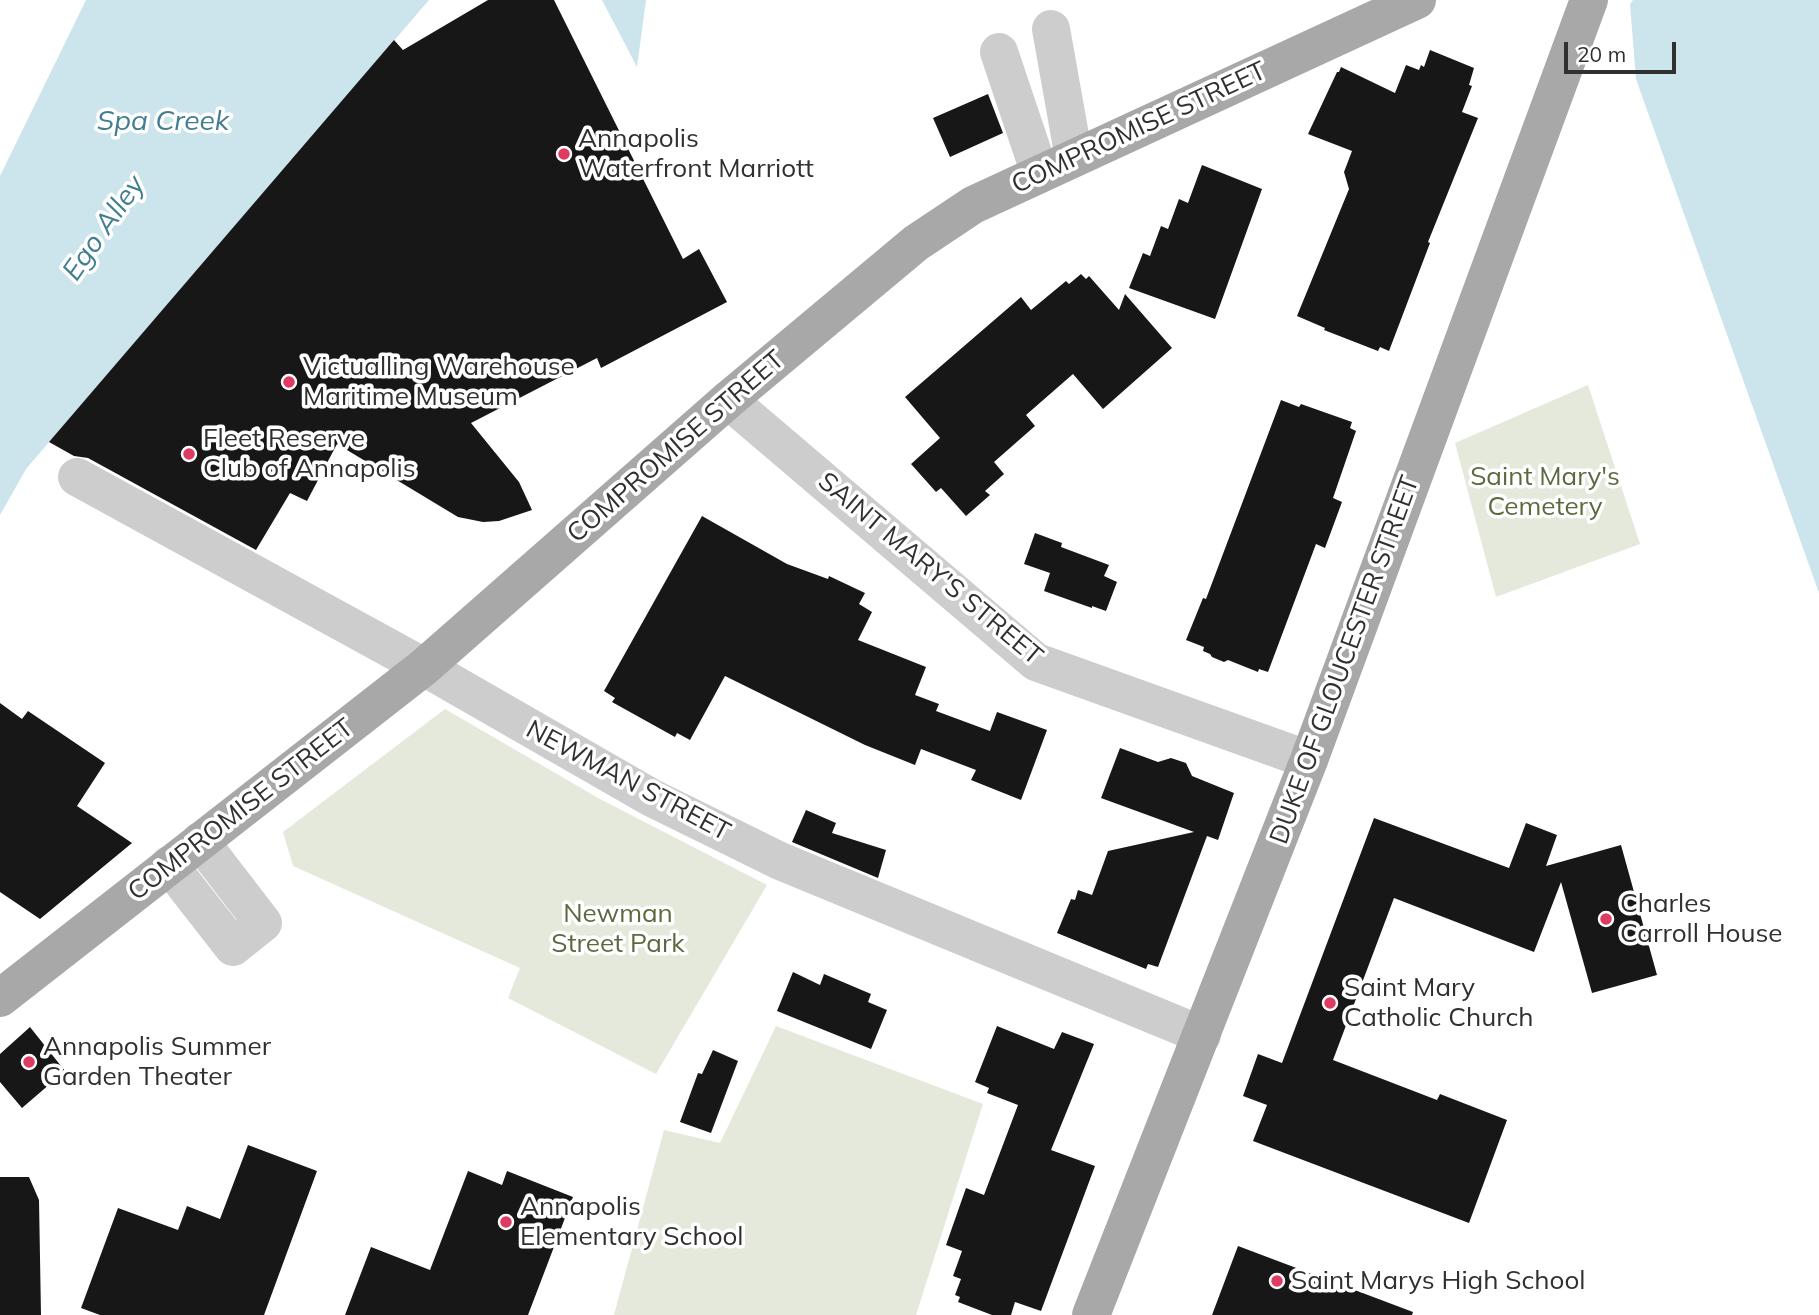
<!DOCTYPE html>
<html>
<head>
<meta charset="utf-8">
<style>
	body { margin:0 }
	#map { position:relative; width:1819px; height:1315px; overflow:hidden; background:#fff; font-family:Mulish,sans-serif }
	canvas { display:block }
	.scale { position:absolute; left:1564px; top:42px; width:112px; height:32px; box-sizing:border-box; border:4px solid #303030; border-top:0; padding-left:9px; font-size:21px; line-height:24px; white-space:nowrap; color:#303030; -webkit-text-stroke:5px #fff; paint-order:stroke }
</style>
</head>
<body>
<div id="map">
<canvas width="1819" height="1315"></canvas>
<div class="scale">20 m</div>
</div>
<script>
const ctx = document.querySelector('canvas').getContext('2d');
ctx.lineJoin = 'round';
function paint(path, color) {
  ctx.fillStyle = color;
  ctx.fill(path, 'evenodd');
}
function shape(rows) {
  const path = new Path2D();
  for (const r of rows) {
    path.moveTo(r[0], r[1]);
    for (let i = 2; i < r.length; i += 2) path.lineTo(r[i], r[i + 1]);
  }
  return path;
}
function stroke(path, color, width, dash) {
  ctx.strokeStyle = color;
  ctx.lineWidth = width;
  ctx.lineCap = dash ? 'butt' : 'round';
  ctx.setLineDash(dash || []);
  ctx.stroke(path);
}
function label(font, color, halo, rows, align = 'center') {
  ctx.font = font + ' Mulish,sans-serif';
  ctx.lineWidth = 7;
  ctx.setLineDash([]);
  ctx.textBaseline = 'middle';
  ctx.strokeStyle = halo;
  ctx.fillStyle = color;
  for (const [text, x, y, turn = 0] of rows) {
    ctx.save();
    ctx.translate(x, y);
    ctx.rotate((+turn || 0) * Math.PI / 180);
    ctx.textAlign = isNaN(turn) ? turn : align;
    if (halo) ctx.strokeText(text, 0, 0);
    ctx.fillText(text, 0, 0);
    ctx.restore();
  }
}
paint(shape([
	[1588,385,1640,544,1496,597,1455,443],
	[445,709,600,799,767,885,656,1074,508,998,520,968,293,866,283,832],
	[776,1026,983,1104,916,1315,614,1315,664,1130,720,1143]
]), '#e5e9dc');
paint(shape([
	[86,0,429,0,26,469,0,515,0,176],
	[602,0,646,0,637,67],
	[1633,0,1819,0,1819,593,1636,79,1630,4]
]), '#cce4eb');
paint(shape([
	[488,0,554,0,683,259,699,249,727,302,601,368,597,358,471,423,519,482,532,510,499,521,483,522,458,517,337,444,307,501,290,493,256,550,88,458,74,456,49,442,394,40,403,50],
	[1430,50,1474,68,1469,85,1472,86,1462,112,1478,118,1428,242,1430,243,1389,351,1380,347,1378,351,1324,330,1325,328,1297,316,1349,189,1344,172,1352,151,1308,134,1337,72,1339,72,1341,67,1395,93,1406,65,1419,70,1421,65,1424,67],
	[988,94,1003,133,950,157,933,118],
	[1202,165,1262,189,1215,319,1129,288,1143,253,1150,256,1161,226,1168,229,1179,199,1188,203],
	[1081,274,1086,279,1089,276,1119,310,1125,294,1172,348,1103,409,1073,374,1026,415,1035,426,994,462,1004,474,985,491,990,495,966,516,941,488,936,492,911,464,940,438,905,397,1021,297,1031,310,1066,281,1069,284],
	[1281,400,1299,407,1301,404,1352,422,1350,428,1356,431,1333,498,1342,502,1325,548,1316,544,1268,672,1259,669,1258,672,1228,660,1224,662,1212,657,1210,654,1203,651,1204,647,1186,640,1203,598,1206,599],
	[702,516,787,564,828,579,829,576,865,593,859,604,872,612,858,640,926,667,915,695,939,704,936,711,990,731,997,712,1047,730,1021,800,971,780,976,770,921,749,915,765,865,745,725,676,690,740,677,733,675,737,612,702,615,698,604,691],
	[1035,533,1062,543,1061,547,1109,565,1104,576,1117,582,1106,611,1092,606,1092,608,1044,591,1050,573,1024,564],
	[0,703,22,719,28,711,105,763,77,806,132,843,40,919,0,892],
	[1120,748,1158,762,1171,758,1186,763,1192,776,1234,793,1218,840,1207,836,1158,967,1148,964,1146,969,1057,933,1071,899,1075,900,1078,890,1092,895,1108,851,1194,832,1101,798],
	[806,810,836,823,832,833,886,850,878,878,792,842],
	[1374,818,1509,868,1526,823,1557,835,1546,866,1621,845,1657,975,1592,993,1561,882,1534,952,1394,898,1333,1060,1437,1100,1440,1094,1507,1120,1469,1223,1253,1141,1267,1105,1243,1096,1258,1054,1282,1063],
	[793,972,820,985,824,974,871,994,868,1002,887,1010,871,1049,777,1011],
	[997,1026,1054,1049,1062,1032,1094,1044,1051,1150,1095,1166,1041,1311,1015,1302,1011,1315,992,1315,958,1302,960,1297,955,1295,961,1279,953,1276,962,1251,946,1245,966,1188,984,1195,1018,1105,987,1093,989,1088,975,1082],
	[30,1027,65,1071,22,1108,0,1082,0,1054],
	[713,1050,738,1061,711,1133,680,1122,698,1073,702,1074],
	[248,1145,317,1171,264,1315,100,1315,81,1308,118,1208,178,1230,187,1206,220,1219],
	[468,1171,502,1185,507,1171,573,1197,528,1315,345,1315,371,1247,430,1270],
	[0,1177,29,1177,39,1200,41,1315,0,1315],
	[1238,1246,1413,1312,1412,1315,1212,1315]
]), '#171717');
stroke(shape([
	[1051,29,1074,158],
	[999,52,1040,174],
	[728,400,1036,662,1309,760],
	[77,477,424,667,652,798,780,861,1202,1035],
	[169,865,233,947,263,923,200,841]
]), '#cdcdcd', 38);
stroke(shape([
	[0,998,424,667,728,400,916,243,973,205,1417,0],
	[1091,1315,1309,760,1589,0]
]), '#a8a8a8', 38);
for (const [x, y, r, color] of [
	[564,154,7,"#de3b63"],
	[289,382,7,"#de3b63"],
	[189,454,7,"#de3b63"],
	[1606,919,7,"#de3b63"],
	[1330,1003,7,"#de3b63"],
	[29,1062,7,"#de3b63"],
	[506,1222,7,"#de3b63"],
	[1277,1281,7,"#de3b63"]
]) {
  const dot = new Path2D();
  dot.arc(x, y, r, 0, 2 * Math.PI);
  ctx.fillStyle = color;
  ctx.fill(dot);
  stroke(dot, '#fff', 2.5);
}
label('26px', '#303030', '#fff', [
	["COMPROMISE STREET",1139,128,-25],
	["COMPROMISE STREET",676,447,-41],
	["SAINT MARY'S STREET",930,569,40],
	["DUKE OF GLOUCESTER STREET",1345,660,-70],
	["NEWMAN STREET",628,781,28],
	["COMPROMISE STREET",241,810,-38]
]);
label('26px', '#303030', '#fff', [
	["Annapolis",578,139],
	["Waterfront Marriott",578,169],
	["Victualling Warehouse",303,367],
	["Maritime Museum",303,397],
	["Fleet Reserve",203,439],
	["Club of Annapolis",203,469],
	["Charles",1620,904],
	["Carroll House",1620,934],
	["Saint Mary",1344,988],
	["Catholic Church",1344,1018],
	["Annapolis Summer",43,1047],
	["Garden Theater",43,1077],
	["Annapolis",520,1207],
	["Elementary School",520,1237],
	["Saint Marys High School",1291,1281]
], 'left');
label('26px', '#5a6a3f', '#fff', [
	["Saint Mary's",1545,477],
	["Cemetery",1545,507],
	["Newman",618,914],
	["Street Park",618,944]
]);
label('italic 28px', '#417e8f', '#fff', [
	["Spa Creek",163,122],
	["Ego Alley",104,228,-55]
]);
</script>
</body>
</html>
